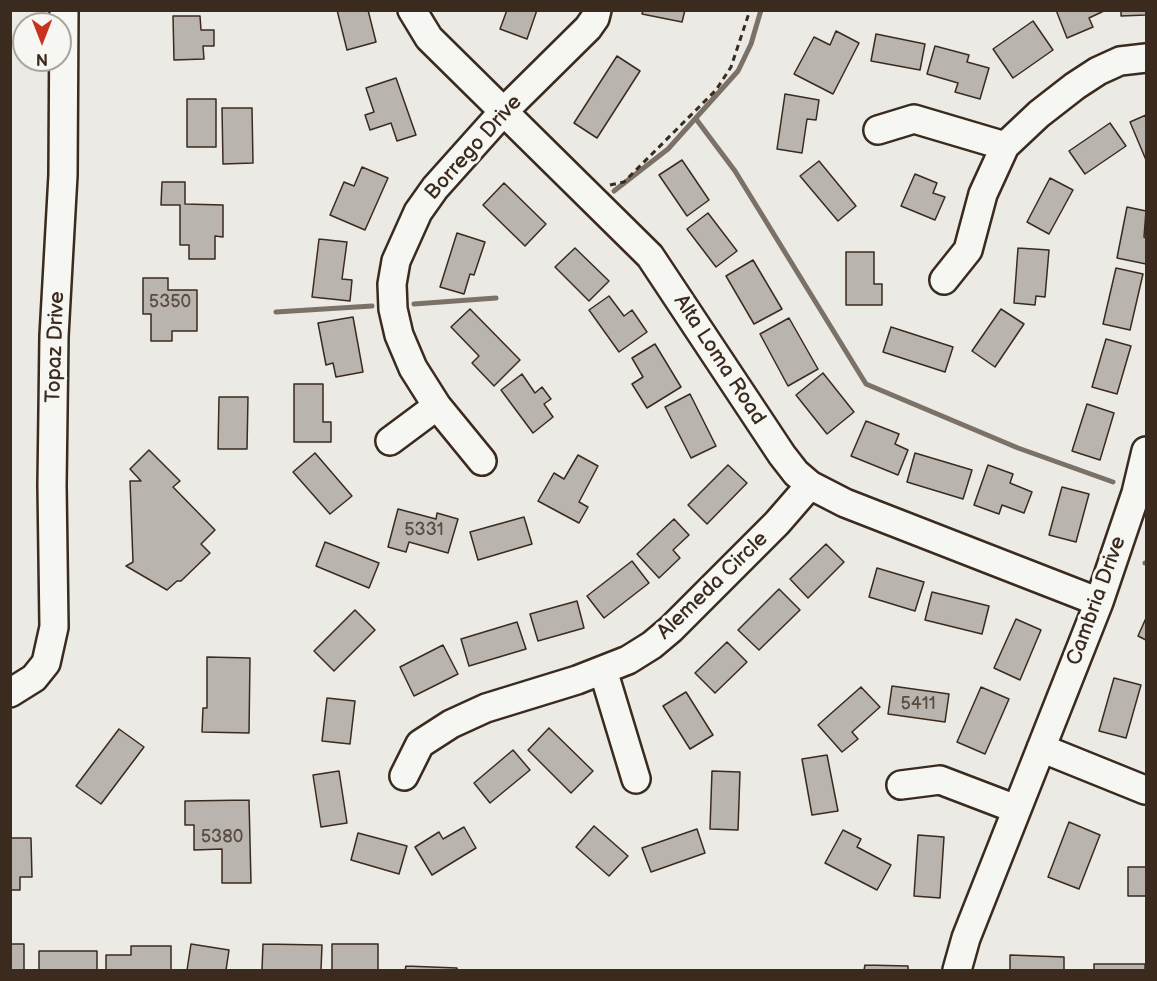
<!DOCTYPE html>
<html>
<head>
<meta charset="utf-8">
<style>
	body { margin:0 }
	#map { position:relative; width:1157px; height:981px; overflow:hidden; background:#ebeae5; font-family:"Balsamiq Sans",sans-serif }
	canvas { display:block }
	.frame { position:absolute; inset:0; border:12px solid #3b2a1e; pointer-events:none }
	.north { position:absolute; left:12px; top:12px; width:60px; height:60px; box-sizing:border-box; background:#f6f6f2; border:2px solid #aba49d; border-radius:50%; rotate:180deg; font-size:16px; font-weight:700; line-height:24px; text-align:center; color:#3b2a1e }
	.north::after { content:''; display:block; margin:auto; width:21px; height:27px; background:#c8321e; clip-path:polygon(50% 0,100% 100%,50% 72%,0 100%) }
</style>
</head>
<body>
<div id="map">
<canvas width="1157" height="981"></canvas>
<div class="frame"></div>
<div class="north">N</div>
</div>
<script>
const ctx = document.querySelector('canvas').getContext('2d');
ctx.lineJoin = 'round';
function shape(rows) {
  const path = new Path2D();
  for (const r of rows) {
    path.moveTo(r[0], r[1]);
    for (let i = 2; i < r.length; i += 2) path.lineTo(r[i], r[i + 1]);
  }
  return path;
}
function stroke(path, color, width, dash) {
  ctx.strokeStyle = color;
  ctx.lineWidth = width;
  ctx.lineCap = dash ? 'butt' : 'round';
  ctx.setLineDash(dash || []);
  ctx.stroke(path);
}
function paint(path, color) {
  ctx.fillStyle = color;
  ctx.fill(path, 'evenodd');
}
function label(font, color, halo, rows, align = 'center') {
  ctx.font = font + ' "Balsamiq Sans",sans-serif';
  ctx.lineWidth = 6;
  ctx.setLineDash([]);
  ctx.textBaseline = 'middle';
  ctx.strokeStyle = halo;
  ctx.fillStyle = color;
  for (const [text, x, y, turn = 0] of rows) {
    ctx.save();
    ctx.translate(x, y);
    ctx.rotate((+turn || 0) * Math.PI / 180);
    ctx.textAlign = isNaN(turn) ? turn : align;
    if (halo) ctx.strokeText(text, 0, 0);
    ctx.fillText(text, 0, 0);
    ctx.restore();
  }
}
stroke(shape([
	[696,119,735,171,866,384,1018,448,1113,482],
	[614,191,668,149,738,71,751,44,761,10],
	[414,304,496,298],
	[276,312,372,306],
	[1145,563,1146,563]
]), '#7c7167', 5);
const building = shape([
	[337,10,368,10,376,42,347,50,337,10],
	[507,10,537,10,527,39,500,29,507,10],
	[643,10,685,10,682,22,642,14,643,10],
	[1056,10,1106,10,1089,18,1093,27,1067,38,1056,10],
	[1121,10,1146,10,1146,15,1121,16,1121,10],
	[173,16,200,16,201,30,214,30,214,46,203,46,204,59,174,60,173,16],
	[1033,21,1053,50,1013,78,993,49,1033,21],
	[836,31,859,43,833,94,794,74,814,37,830,45,836,31],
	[876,34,925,44,920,70,871,61,876,34],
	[935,46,969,55,967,62,989,68,980,99,955,92,958,83,927,74,935,46],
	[617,56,640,71,597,138,574,123,617,56],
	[396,78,416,135,397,141,391,123,370,130,365,115,374,112,366,88,396,78],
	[785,94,819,100,816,120,807,119,802,153,777,149,785,94],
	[187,99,216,99,216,147,187,147,187,99],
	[222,108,252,108,253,163,223,164,222,108],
	[1146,115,1146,160,1130,122,1146,115],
	[1110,123,1126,146,1085,174,1069,151,1110,123],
	[682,160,709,200,687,216,659,175,682,160],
	[819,161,856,206,838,221,800,176,819,161],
	[362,167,388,178,365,230,330,215,344,182,354,186,362,167],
	[915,174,937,183,933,193,945,197,935,220,901,206,915,174],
	[1050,178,1073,190,1049,234,1027,222,1050,178],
	[162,182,185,182,185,204,223,205,223,237,215,236,215,259,189,259,189,245,180,245,180,205,161,205,162,182],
	[504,183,546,224,525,246,483,205,504,183],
	[1127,207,1146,211,1144,237,1146,238,1146,264,1117,258,1127,207],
	[708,213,737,251,716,267,687,229,708,213],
	[457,233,485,242,474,275,470,274,464,294,440,287,457,233],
	[319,239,347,242,342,279,352,280,350,301,312,297,319,239],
	[575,248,609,281,589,301,555,267,575,248],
	[1018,248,1049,250,1045,297,1036,296,1035,305,1014,303,1018,248],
	[846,252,874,252,874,284,882,284,882,305,846,305,846,252],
	[753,260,782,309,754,324,726,276,753,260],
	[1116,268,1143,274,1130,330,1103,324,1116,268],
	[143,278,168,278,168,290,197,290,197,331,172,331,172,341,151,341,151,314,143,314,143,278],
	[609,296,624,316,632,310,647,332,619,352,589,310,609,296],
	[470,309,520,360,494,386,472,363,479,356,451,327,470,309],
	[1001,309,1024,324,995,367,972,351,1001,309],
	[353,317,363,372,336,377,333,363,326,365,318,323,353,317],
	[789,318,818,369,788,386,760,334,789,318],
	[891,327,953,347,945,372,883,352,891,327],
	[1106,339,1131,346,1117,394,1092,387,1106,339],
	[655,344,681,387,647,408,632,384,643,377,632,358,655,344],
	[823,373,854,412,827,434,796,395,823,373],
	[522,374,535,393,542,387,551,399,544,404,553,417,533,433,501,390,522,374],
	[294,384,323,384,323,422,331,422,331,442,294,442,294,384],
	[690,394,716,446,691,458,665,407,690,394],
	[219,397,248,397,247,449,218,449,219,397],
	[1087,404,1114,413,1100,460,1072,451,1087,404],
	[866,421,899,434,895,444,908,450,898,475,851,456,866,421],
	[149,450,180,481,173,487,215,530,201,544,210,553,181,581,177,581,167,590,126,566,133,562,130,481,141,481,130,469,149,450],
	[315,453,352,496,330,514,293,472,315,453],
	[915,453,972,470,963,499,907,482,915,453],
	[578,455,598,466,579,502,588,507,579,523,538,501,554,473,564,479,578,455],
	[728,465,747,483,707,524,688,505,728,465],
	[988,465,1013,474,1010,483,1032,492,1024,513,1002,505,999,514,974,505,988,465],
	[1062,487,1089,494,1076,542,1049,535,1062,487],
	[398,509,436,519,437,513,458,519,448,553,409,542,406,552,388,547,398,509],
	[524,517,532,544,478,560,470,532,524,517],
	[674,519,689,535,673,550,680,558,659,578,637,554,674,519],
	[325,542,379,563,369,588,316,566,325,542],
	[826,544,844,562,808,598,790,579,826,544],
	[632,561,649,583,604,618,587,596,632,561],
	[877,568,924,582,915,611,869,597,877,568],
	[779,589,800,610,759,650,738,630,779,589],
	[932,592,989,606,982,634,925,620,932,592],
	[577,601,584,628,538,641,530,614,577,601],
	[355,610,375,630,334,671,314,651,355,610],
	[1146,618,1146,640,1138,636,1146,618],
	[1016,619,1041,630,1020,680,994,668,1016,619],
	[517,622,526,649,469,666,461,639,517,622],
	[727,642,747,662,715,693,695,673,727,642],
	[443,645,458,674,414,696,400,667,443,645],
	[207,657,250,658,249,733,202,732,203,708,207,708,207,657],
	[1114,678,1141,685,1126,738,1099,731,1114,678],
	[892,686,949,694,945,722,888,714,892,686],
	[861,687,880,707,852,732,858,739,842,752,818,725,861,687],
	[981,687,1009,699,985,754,957,742,981,687],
	[686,692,713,735,690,749,663,706,686,692],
	[327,698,355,701,350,744,322,741,327,698],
	[549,728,593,771,571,793,528,750,549,728],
	[119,729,144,747,101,804,76,786,119,729],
	[513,750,530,770,490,803,474,783,513,750],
	[827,755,838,811,812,815,802,759,827,755],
	[339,771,347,823,321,827,313,775,339,771],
	[712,771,740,772,738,830,710,829,712,771],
	[249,800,251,883,222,883,222,849,194,850,194,825,185,825,185,801,249,800],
	[1069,822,1100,835,1079,889,1048,877,1069,822],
	[594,826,628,856,609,876,576,847,594,826],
	[464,827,476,848,432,875,415,847,439,832,443,839,464,827],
	[697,829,705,853,651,872,642,848,697,829],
	[843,830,861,839,857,847,891,865,877,890,825,863,843,830],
	[358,833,407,846,399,874,351,860,358,833],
	[918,835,944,837,940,898,914,896,918,835],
	[10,838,31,838,32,877,20,877,20,890,10,890,10,838],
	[1128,867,1146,867,1146,896,1128,896,1128,867],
	[10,944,24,944,24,970,10,970,10,944],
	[191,944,229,950,226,970,187,970,191,944],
	[263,944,322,945,321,970,262,970,263,944],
	[332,944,378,944,378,970,332,970,332,944],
	[131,946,171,946,171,970,106,970,106,955,131,955,131,946],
	[39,951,97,951,97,970,39,970,39,951],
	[1010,955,1064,957,1064,970,1010,970,1010,955],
	[1094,964,1145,964,1145,970,1094,970,1094,964],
	[865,965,908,966,908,970,864,970,865,965],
	[406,966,457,968,457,970,405,970,406,966]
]);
paint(building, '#bab4ae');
stroke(building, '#3b2a1e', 1.5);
const minor = shape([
	[412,10,429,38,650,256,782,455,796,473,810,485,845,503,1099,602],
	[878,130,914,119,1005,146],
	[944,280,968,250,983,194,1005,146,1039,114,1075,86,1098,71,1120,61,1146,58],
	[390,441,437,406],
	[482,461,437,406,413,368,399,335,393,309,392,284,396,261,418,212,435,188,503,112,588,28,595,18,597,10],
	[603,670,636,779],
	[10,693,34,678,46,663,54,627,52,485,54,336,63,175,64,10],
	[1041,748,1145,790],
	[404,776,420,744,451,724,486,708,577,680,628,660,652,645,671,629,777,523,810,485],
	[901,785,940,780,1016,809],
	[957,970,966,938,1099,602,1136,493,1146,451]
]);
stroke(minor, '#3b2a1e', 32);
stroke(shape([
	[610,185,624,182,716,90,731,67,750,10]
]), '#3b2a1e', 3, [6, 4.5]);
stroke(minor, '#f6f6f2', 27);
label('18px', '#5b4c42', null, [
	["5350",170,302],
	["5331",424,530],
	["5411",918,704],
	["5380",222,837]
]);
label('21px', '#3b2a1e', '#f6f6f2', [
	["Borrego Drive",474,148,-48],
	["Topaz Drive",56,347,-88],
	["Alta Loma Road",719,360,57],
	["Alemeda Circle",713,586,-44],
	["Cambria Drive",1097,601,-70]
]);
</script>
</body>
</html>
